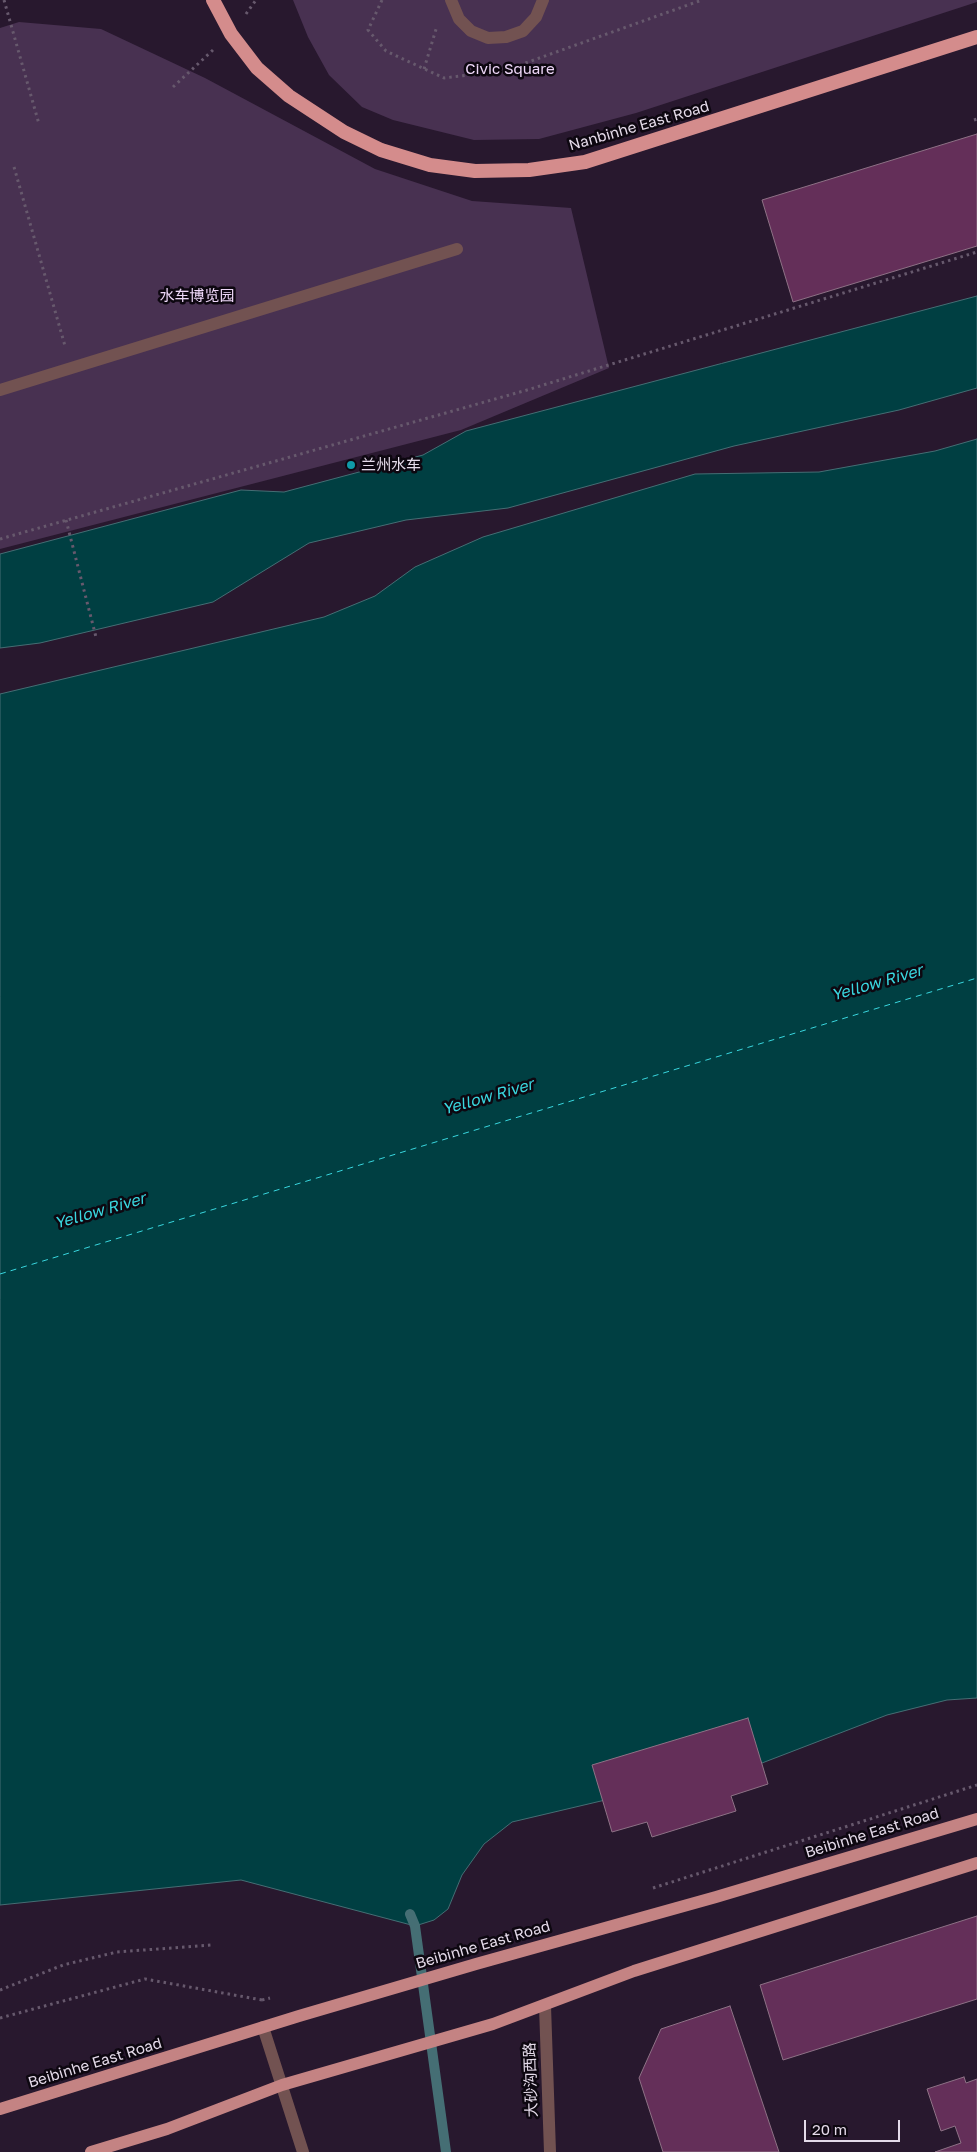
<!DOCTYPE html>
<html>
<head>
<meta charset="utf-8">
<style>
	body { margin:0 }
	#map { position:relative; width:977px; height:2152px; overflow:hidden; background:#28182e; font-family:"Golos Text",sans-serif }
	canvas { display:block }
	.scale { position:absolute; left:804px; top:2120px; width:96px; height:22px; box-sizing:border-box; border:2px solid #e5dbea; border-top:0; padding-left:6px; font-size:15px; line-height:18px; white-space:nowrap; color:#e5dbea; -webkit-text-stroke:4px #0d0710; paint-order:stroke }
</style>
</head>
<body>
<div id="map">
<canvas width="977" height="2152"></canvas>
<div class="scale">20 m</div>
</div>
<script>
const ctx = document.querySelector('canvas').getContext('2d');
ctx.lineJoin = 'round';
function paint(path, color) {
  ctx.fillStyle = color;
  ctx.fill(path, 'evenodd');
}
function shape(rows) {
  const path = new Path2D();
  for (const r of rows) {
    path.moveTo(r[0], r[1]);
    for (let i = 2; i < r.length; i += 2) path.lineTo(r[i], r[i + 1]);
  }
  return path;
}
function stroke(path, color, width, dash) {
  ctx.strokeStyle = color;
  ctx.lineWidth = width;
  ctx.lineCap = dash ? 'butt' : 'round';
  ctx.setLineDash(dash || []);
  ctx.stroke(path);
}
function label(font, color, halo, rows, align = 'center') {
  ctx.font = font + ' "Golos Text","Noto Sans SC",sans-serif';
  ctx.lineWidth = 5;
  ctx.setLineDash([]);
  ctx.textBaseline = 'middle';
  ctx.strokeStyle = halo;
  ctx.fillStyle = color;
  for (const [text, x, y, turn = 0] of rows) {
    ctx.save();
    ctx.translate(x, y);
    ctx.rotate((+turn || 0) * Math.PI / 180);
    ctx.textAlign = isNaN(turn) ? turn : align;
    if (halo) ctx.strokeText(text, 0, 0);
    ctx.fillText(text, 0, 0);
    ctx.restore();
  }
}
paint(shape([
	[293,0,977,0,977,2,636,113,539,139,474,140,393,120,362,107,329,75,308,37],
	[19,22,101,29,205,78,375,169,472,201,571,208,609,368,461,430,0,549,0,28]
]), '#483151');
const water = shape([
	[977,296,977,388,899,410,734,446,508,508,406,520,309,543,213,602,40,643,0,648,0,554,241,490,284,492,423,455,466,431,977,296],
	[977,439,977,1698,947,1700,887,1715,762,1763,512,1822,484,1844,462,1875,448,1909,434,1920,415,1926,241,1880,0,1905,0,694,324,617,375,596,415,567,483,537,695,474,819,472,935,451,977,439]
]);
paint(water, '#003f42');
stroke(water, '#456e74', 1);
stroke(shape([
	[410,1914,415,1926,446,2152]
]), '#456e74', 10);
stroke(shape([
	[0,1274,977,978]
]), '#39d7df', 1, [6, 5]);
const building = shape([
	[977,134,977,246,793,302,762,200,977,134],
	[748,1718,768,1784,731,1796,736,1811,652,1837,647,1822,612,1832,592,1765,748,1718],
	[977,1916,977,1999,783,2060,760,1985,977,1916],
	[730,2006,779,2152,663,2152,639,2078,661,2029,730,2006],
	[964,2077,966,2083,977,2079,977,2152,935,2152,961,2143,955,2126,941,2131,927,2089,964,2077]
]);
paint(building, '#642f59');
stroke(building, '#8e7286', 1);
stroke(shape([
	[4,0,39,124],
	[382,0,368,30,386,51,444,78,503,71,702,0],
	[246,14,256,0],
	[424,69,437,26],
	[173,87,213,50],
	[974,120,977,119],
	[14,167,65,346],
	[66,520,96,637],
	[0,539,527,390,977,252],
	[653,1888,977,1785],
	[0,1990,63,1965,117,1952,212,1945],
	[262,2000,270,1998],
	[0,2018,145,1979,262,2000]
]), '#67596d', 3, [2.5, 4]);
stroke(shape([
	[451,0,459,19,471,31,488,38,506,37,523,31,536,17,543,0],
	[0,390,457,249]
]), '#725251', 12);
stroke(shape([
	[263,2027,303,2152]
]), '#725251', 12);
stroke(shape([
	[545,2006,550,2152]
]), '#725251', 12);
stroke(shape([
	[0,2109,299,2016,476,1964,716,1897,977,1819],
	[91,2152,167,2129,282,2085,493,2024,634,1971,977,1863]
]), '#c48383', 12);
stroke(shape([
	[213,0,231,34,257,68,289,96,344,132,381,150,430,165,475,171,529,170,585,162,977,37]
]), '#d48c8c', 14);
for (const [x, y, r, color] of [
	[351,465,5,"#0f9aa8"]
]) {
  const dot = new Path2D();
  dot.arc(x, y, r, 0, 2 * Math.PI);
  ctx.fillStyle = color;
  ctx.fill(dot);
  stroke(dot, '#0d0710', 2);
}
label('15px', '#eed7f8', '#0d0710', [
	["Civic Square",510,69],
	["水车博览园",197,296]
]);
label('15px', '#e5dbea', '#0d0710', [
	["Nanbinhe East Road",639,126,-16],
	["Beibinhe East Road",872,1833,-17],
	["Beibinhe East Road",483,1945,-16],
	["Beibinhe East Road",95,2063,-17],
	["大砂沟西路",531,2080,-92]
]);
label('15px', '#e5dbea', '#0d0710', [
	["兰州水车",361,465]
], 'left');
label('italic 16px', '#39d7df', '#0d0710', [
	["Yellow River",877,983,-16],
	["Yellow River",488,1097,-16],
	["Yellow River",100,1211,-16]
]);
</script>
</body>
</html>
